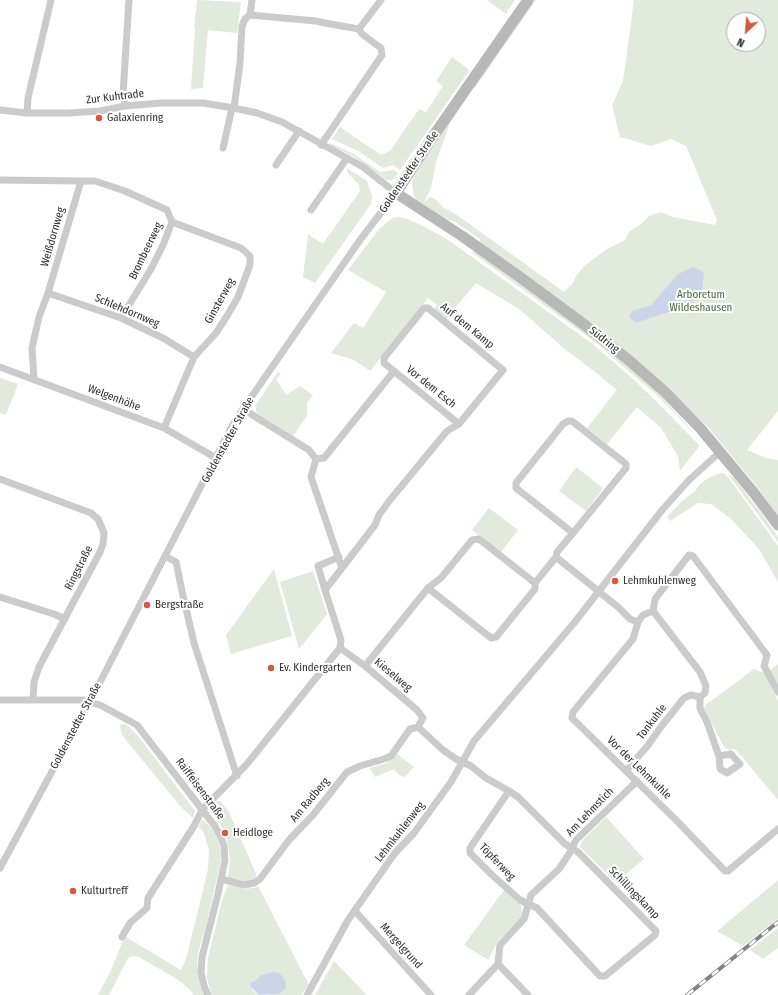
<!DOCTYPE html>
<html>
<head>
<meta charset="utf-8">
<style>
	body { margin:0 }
	#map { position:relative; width:778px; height:995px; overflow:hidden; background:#fff; font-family:"Fira Sans Condensed",sans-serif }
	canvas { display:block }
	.north { position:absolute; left:726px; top:12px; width:40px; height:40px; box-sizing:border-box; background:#fff; border:1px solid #ababab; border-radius:50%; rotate:206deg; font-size:11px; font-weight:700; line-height:16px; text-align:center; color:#2e2e2e }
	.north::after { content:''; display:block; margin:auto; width:14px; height:18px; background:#d6583f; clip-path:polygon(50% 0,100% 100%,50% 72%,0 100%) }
</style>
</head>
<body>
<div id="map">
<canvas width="778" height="995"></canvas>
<div class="north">N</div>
</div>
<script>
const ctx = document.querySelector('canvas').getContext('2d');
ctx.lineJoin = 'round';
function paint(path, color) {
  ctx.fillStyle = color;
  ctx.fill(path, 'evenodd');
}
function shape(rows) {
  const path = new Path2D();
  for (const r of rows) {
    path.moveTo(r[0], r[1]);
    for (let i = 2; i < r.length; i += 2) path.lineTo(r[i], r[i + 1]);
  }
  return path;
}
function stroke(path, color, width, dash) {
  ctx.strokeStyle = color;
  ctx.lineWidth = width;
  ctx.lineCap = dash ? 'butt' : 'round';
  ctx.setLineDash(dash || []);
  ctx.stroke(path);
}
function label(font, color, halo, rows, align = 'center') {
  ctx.font = font + ' "Fira Sans Condensed",sans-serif';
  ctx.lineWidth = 4;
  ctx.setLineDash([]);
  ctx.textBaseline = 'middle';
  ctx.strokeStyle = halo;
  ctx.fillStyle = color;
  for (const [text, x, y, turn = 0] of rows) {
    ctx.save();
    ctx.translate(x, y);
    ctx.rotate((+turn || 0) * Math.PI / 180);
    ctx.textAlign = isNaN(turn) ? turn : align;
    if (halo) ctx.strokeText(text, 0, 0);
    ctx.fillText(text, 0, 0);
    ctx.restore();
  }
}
paint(shape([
	[197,0,241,2,237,33,208,30,203,88,191,89,195,29,194,28],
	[487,0,515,0,506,14],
	[532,0,536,0,474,89,473,85],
	[634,0,778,0,778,411,747,450,766,458,778,460,778,517,759,489,707,426,643,367,481,244,480,239,455,222,445,219,423,204,415,198,413,191,412,184,414,176,464,98,468,96,450,123,436,162,431,188,424,202,430,197,435,199,443,207,457,215,564,292,573,283,576,276,584,266,607,249,625,240,629,232,641,224,649,216,661,212,673,217,715,225,717,220,686,146,671,139,651,146,620,137,612,105,623,81],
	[734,20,758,20,758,44,734,44],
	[452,57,467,68,469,71,400,170,393,165,383,168,358,151,332,139,340,127,381,155,390,151,419,109,426,112,443,86,436,81],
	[330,143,352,153,380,172,394,170,398,173,393,180,387,180,351,155,331,146],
	[347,168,367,181,372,196,371,204,315,283,303,277,308,234,323,244,360,191,359,185,347,172],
	[398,217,405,218,421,225,447,239,594,345,633,379,655,400,699,445,698,448,680,471,678,456,661,428,637,407,607,444,587,428,617,390,594,371,567,351,519,309,476,283,446,319,434,310,437,305,428,298,370,371,354,360,331,353,354,323,363,328,386,292,348,270,379,229,392,218],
	[470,251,480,254,596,339,633,370,662,397,700,440,660,398,595,342],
	[278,372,281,374,276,379,286,395,300,386,313,395,307,403,307,416,293,436,257,413,255,406],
	[0,378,18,384,6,415,0,413],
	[576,467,603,488,586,511,559,491],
	[721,473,724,473,728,477,778,546,778,582,759,549,730,518,711,504,698,503,670,521,667,517,681,502,695,491,700,484,710,477],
	[727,473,735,479,762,514,778,537,778,542],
	[489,508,518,530,501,552,472,530],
	[274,569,292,636,231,654,226,635],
	[313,571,327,614,299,649,280,582],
	[778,664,778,685,770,670],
	[754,669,764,673,778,701,778,800,737,751,734,749,729,750,724,747,704,708,707,704],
	[126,724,138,736,195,811,193,818,180,806,122,735,120,725],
	[396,753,414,767,405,777,399,775,394,769,375,777,370,768,387,763],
	[215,801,220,801,229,812,257,876,249,882,228,878,230,858,226,834,220,824,210,811],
	[606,817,644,859,617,882,615,882,580,847,582,841],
	[200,821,205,821,216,834,220,847,221,856,220,865,206,926,199,949,197,963,200,986,204,995,194,995,191,991,180,981,139,957,133,956,128,958,109,995,98,995,112,968,122,943,126,937,181,970,186,959,208,869,209,850,204,833,199,827],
	[778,880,778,919,743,946,717,931],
	[229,885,244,889,254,888,258,886,309,985,301,995,268,995,282,992,273,972,261,975,255,981,251,982,253,991,259,995,212,995,207,978,208,958,222,900,227,887],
	[504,890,521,905,522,914,520,919,498,941,488,960,464,945],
	[778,928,778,948,763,959,750,950],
	[334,961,367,995,315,995]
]), '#e1eadd');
paint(shape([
	[693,267,704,272,702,292,689,305,636,323,629,317,632,311,651,305,678,274],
	[273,972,279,973,284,978,286,984,285,989,279,994,259,995,251,987,250,984,251,982,255,981,261,975]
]), '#cad6e8');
stroke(shape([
	[250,15,316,21,325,23,359,29],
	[125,106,123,94,129,0],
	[234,108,240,63,242,26,245,19,250,15,252,0],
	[0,110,27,113,68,113,100,111,125,106,161,103,203,103,234,108,257,113,282,122,363,167,396,193,360,240,243,409,232,426,98,686,0,868],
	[27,113,28,98,51,0],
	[321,145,382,55,381,48,362,34,359,29,381,0],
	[223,148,232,108],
	[276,165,299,131],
	[0,180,81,181,48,293,39,317,32,348,34,379],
	[81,181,95,181,125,191,167,210,172,222,163,245,151,269,121,318],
	[311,210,347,158],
	[48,293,121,318,163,338,194,357],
	[0,367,164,428,216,458],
	[394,371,384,363,384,358,424,308,428,308,503,370,459,424],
	[243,409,309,450,316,459,311,477,342,568,325,590,341,640,340,648],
	[164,428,194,357,216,333,227,316,238,297,250,265,250,256,241,248,172,222],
	[316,459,324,458,394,371,459,424,447,431,390,500,379,515,375,525,342,568],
	[0,479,91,513,98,519,104,533,103,544,100,552,39,667,34,682,33,700],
	[573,533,626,468,626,464,572,421,568,421,563,424,516,483,516,488,573,533,557,552,556,557,618,607,630,619,638,622],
	[165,556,176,562,182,591,194,643,237,776],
	[428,588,491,638,496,637,535,589,535,583,556,557],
	[325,590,318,566,339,557],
	[0,597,54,614,65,619],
	[653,611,700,672,706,686,705,693,700,697,700,708,707,722,719,756,720,769,727,773,740,764,731,754,719,756],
	[340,648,365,666,417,710,423,718,418,727,443,750,456,759,471,766,486,778,509,791,518,797,565,844,578,852,656,931,655,935,605,976,600,976,537,908,520,900,491,874,470,853,470,848,509,791],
	[365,666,428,588,441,578,472,540,479,539,535,583],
	[778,692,764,666,767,655,693,556,689,555,655,599,653,611,643,615,638,622,633,639,573,712,572,718,677,821,725,871,728,871,778,829],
	[0,700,83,700,100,705,137,725,214,825,220,835,224,846,225,860,218,894,202,957,201,972,204,986,208,995],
	[626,771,649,744,660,728,684,698,691,695,700,697],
	[221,879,244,885,254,883,260,879,289,840,313,815,347,772,360,766,384,759,391,756,410,729,418,727],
	[355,911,431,995],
	[122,937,130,923,147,908,148,898,194,826,202,810,247,764,340,648],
	[498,964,528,995],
	[307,995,348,920,395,853,414,833,451,782,474,741,574,623,663,509,689,480,720,452],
	[469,995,498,964,500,945,524,919,531,895,559,869,569,854,576,840,637,781]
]), '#cbcbcb', 7);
stroke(shape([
	[528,0,434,135,396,193,462,236,524,280,586,326,631,362,665,392,700,428,754,493,778,525]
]), '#b8b8b8', 11);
const rail = shape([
	[687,995,778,922]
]);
stroke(rail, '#838383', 4);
stroke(rail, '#fff', 2.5, [8]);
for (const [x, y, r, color] of [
	[99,118,4,"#d6583f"],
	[615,581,4,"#d6583f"],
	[147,605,4,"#d6583f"],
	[271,668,4,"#d6583f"],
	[225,833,4,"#d6583f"],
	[73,891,4,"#d6583f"]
]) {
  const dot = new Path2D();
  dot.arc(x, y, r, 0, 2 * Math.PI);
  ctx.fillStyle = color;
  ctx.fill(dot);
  stroke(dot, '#fff', 1.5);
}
label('11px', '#2e2e2e', '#fff', [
	["Zur Kuhtrade",115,97,-7],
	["Goldenstedter Straße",409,172,-56],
	["Weißdornweg",53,237,-74],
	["Brombeerweg",146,251,-64],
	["Ginsterweg",220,301,-61],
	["Schlehdornweg",127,311,23],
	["Auf dem Kamp",467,326,39],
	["Südring",604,340,39],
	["Vor dem Esch",431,387,39],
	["Welgenhöhe",114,398,21],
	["Goldenstedter Straße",228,440,-61],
	["Ringstraße",79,568,-63],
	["Kieselweg",393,675,40],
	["Tonkuhle",652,722,-53],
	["Goldenstedter Straße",76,726,-62],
	["Vor der Lehmkuhle",639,768,44],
	["Raiffeisenstraße",200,789,53],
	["Am Radberg",310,800,-50],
	["Am Lehmstich",590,812,-46],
	["Lehmkuhlenweg",400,832,-52],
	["Töpferweg",497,862,46],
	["Schillingskamp",634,893,46],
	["Mergelgrund",401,946,48]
]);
label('11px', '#2e2e2e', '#fff', [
	["Galaxienring",107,118],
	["Lehmkuhlenweg",623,581],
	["Bergstraße",155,605],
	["Ev. Kindergarten",279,668],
	["Heidloge",233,833],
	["Kulturtreff",81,891]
], 'left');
label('11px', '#48653f', '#fff', [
	["Arboretum",701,295],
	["Wildeshausen",701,308]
]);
</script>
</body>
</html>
